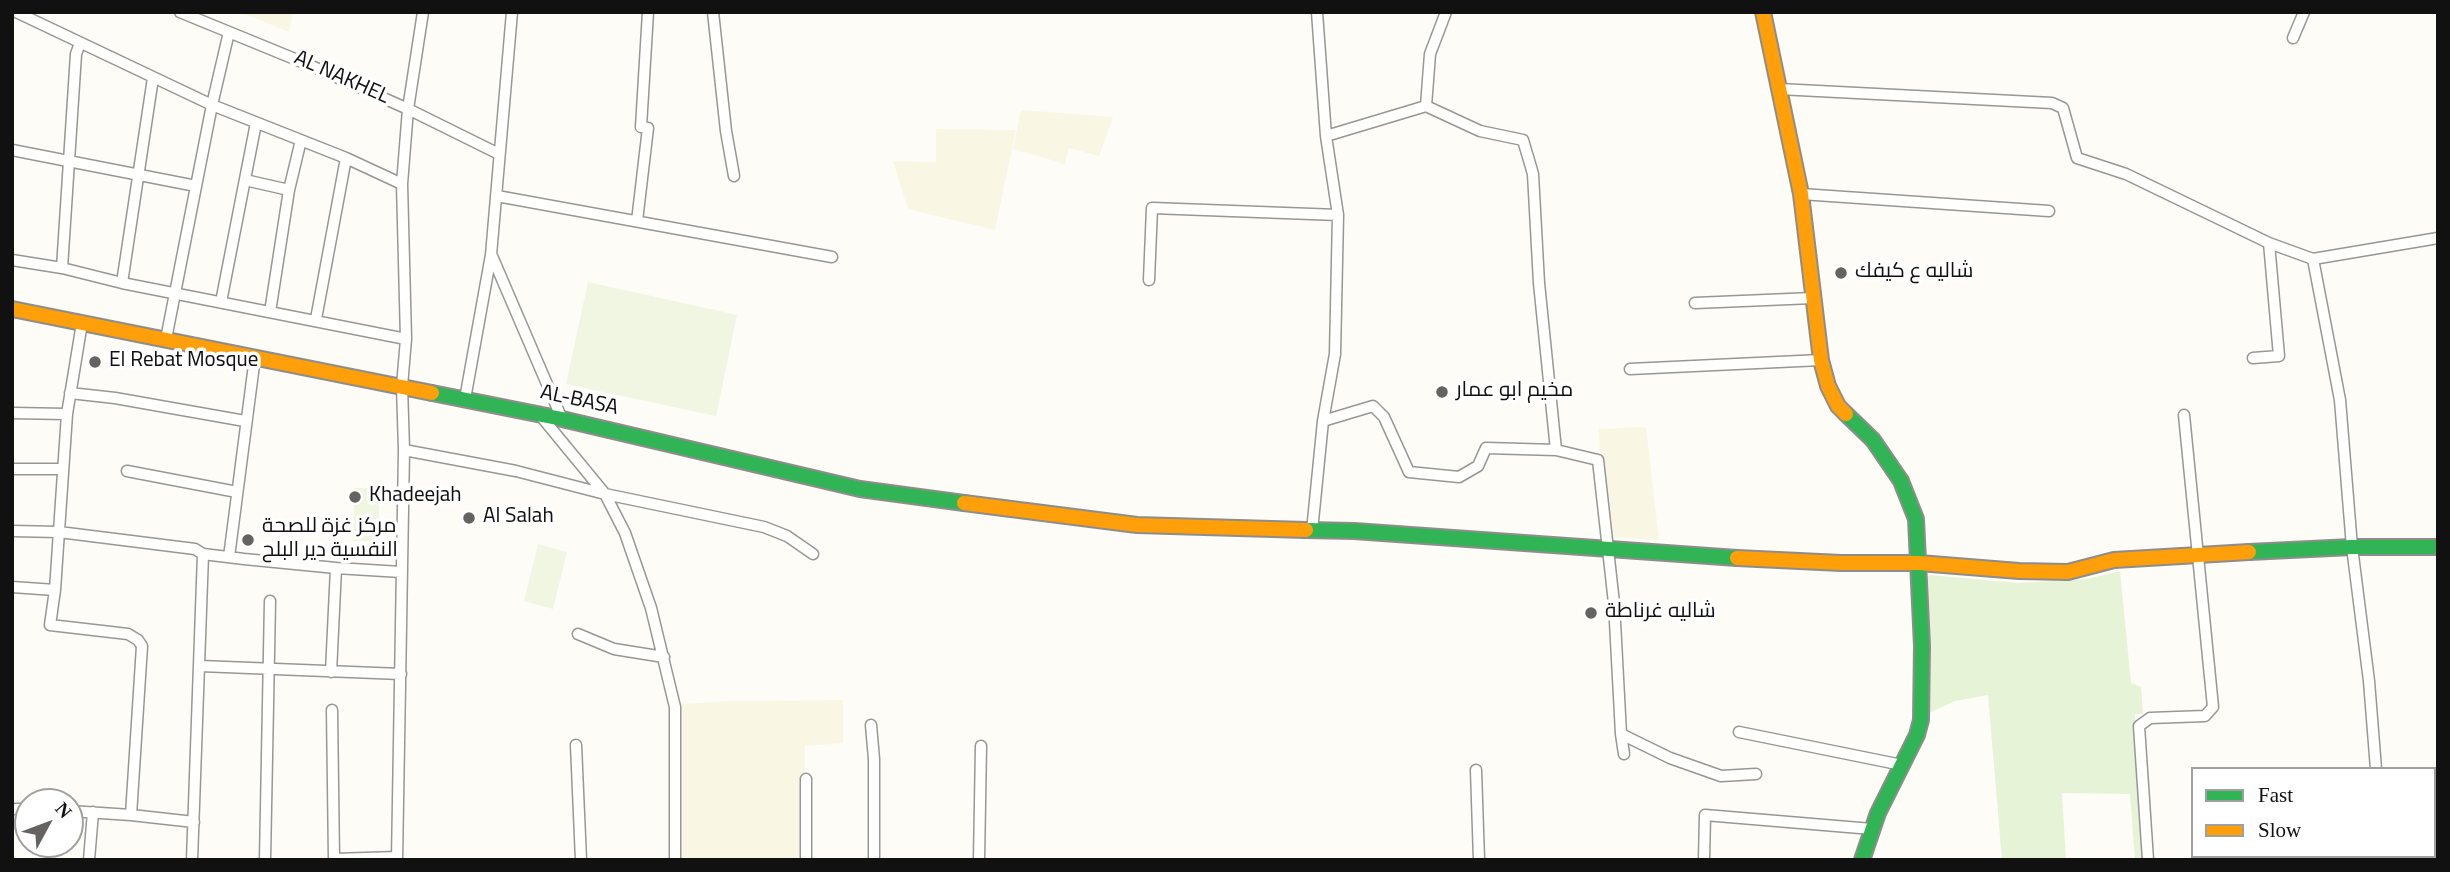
<!DOCTYPE html>
<html>
<head>
<meta charset="utf-8">
<style>
	body { margin:0 }
	#map { position:relative; width:2450px; height:872px; overflow:hidden; background:#fdfcf7; font-family:Georgia,serif }
	canvas { display:block }
	.frame { position:absolute; inset:0; border:14px solid #111; pointer-events:none }
	.legend { position:absolute; left:2191px; top:767px; width:245px; height:91px; box-sizing:border-box; background:#fff; border:2px solid #a0a0a0; margin:0; padding:9px 12px; list-style:none; font-size:21px; color:#111 }
	.legend li { display:flex; align-items:center; gap:14px; height:35px }
	.legend b { width:35px; border:2px solid #a0a0a0 }
	.north { position:absolute; left:14px; top:788px; width:70px; height:70px; box-sizing:border-box; background:#fff; border:2px solid #a0a0a0; border-radius:50%; rotate:49deg; font-size:19px; font-weight:700; line-height:28px; text-align:center; color:#111 }
	.north::after { content:''; display:block; margin:auto; width:24px; height:32px; background:#646362; clip-path:polygon(50% 0,100% 100%,50% 72%,0 100%) }
</style>
</head>
<body>
<div id="map">
<canvas width="2450" height="872"></canvas>
<div class="frame"></div>
<ul class="legend">
<li><b style="height:9px;background:#30b455"></b>Fast</li>
<li><b style="height:9px;background:#ff9f0a"></b>Slow</li>
</ul>
<div class="north">N</div>
</div>
<script>
const ctx = document.querySelector('canvas').getContext('2d');
ctx.lineJoin = 'round';
function paint(path, color) {
  ctx.fillStyle = color;
  ctx.fill(path, 'evenodd');
}
function shape(rows) {
  const path = new Path2D();
  for (const r of rows) {
    path.moveTo(r[0], r[1]);
    for (let i = 2; i < r.length; i += 2) path.lineTo(r[i], r[i + 1]);
  }
  return path;
}
function stroke(path, color, width, dash) {
  ctx.strokeStyle = color;
  ctx.lineWidth = width;
  ctx.lineCap = dash ? 'butt' : 'round';
  ctx.setLineDash(dash || []);
  ctx.stroke(path);
}
function label(font, color, halo, rows, align = 'center') {
  ctx.font = font + ' Georgia,Cairo,serif';
  ctx.lineWidth = 7;
  ctx.setLineDash([]);
  ctx.textBaseline = 'middle';
  ctx.strokeStyle = halo;
  ctx.fillStyle = color;
  for (const [text, x, y, turn = 0] of rows) {
    ctx.save();
    ctx.translate(x, y);
    ctx.rotate((+turn || 0) * Math.PI / 180);
    ctx.textAlign = isNaN(turn) ? turn : align;
    if (halo) ctx.strokeText(text, 0, 0);
    ctx.fillText(text, 0, 0);
    ctx.restore();
  }
}
paint(shape([
	[240,12,293,12,289,32],
	[1021,110,1113,117,1099,156,1069,148,1065,164,1013,149],
	[936,129,1016,130,995,230,908,209,893,161,936,162],
	[1646,427,1659,540,1609,537,1598,429],
	[843,700,843,743,805,746,803,860,681,860,681,704,733,701]
]), '#f9f7e4');
paint(shape([
	[2120,571,2131,683,2141,687,2143,714,2135,714,2145,860,2135,860,2130,794,2062,793,2066,860,2002,860,1988,695,1955,701,1929,713,1927,578,1929,575,2019,583,2087,579]
]), '#e7f3d7');
paint(shape([
	[588,282,737,315,716,416,566,384],
	[354,488,379,488,379,541,354,541],
	[538,544,567,552,553,609,524,601]
]), '#f0f6e1');
const street = shape([
	[16,12,212,105,346,158,402,184,406,339,402,386,404,450,397,860],
	[180,12,307,64,408,109,499,154],
	[713,12,726,131,734,176],
	[2293,38,2304,12],
	[1779,89,2052,103,2063,108,2077,158,2126,174,2269,243,2313,259,2438,238],
	[1426,106,1430,54,1446,12],
	[1326,136,1426,106,1480,131,1523,140,1533,174,1539,283,1556,450],
	[12,150,196,186],
	[245,180,289,190],
	[402,184,408,109,423,12],
	[1801,194,2049,211],
	[497,196,832,257],
	[637,221,648,128,641,127,648,12],
	[492,256,562,419],
	[2313,259,2340,400,2352,547,2369,681,2376,769],
	[12,260,62,268,122,283,406,339],
	[62,268,76,54,80,43],
	[1149,280,1152,208,1338,215],
	[122,283,153,78],
	[221,302,256,123],
	[1695,303,1813,298],
	[270,312,289,190,301,140],
	[316,319,346,158],
	[82,323,67,414,55,590,50,625,128,634,138,640,142,646,131,815],
	[166,339,212,105,229,32],
	[2253,358,2279,356,2269,243],
	[1630,369,1821,360],
	[70,393,115,398,245,421],
	[465,399,491,255,512,12],
	[12,413,67,414],
	[540,415,605,494,625,533,651,608,675,707,675,860],
	[1323,421,1373,406,1384,417,1409,472,1459,477,1478,466,1486,448,1556,450,1598,460,1614,603,1621,734,1624,754],
	[404,450,516,471,605,494,764,527,787,536,813,554],
	[12,469,63,469],
	[127,471,237,492],
	[12,531,59,532,195,549,203,554,244,559,336,568,401,572],
	[1312,531,1323,421,1335,354,1338,215,1326,136,1317,12],
	[229,557,255,357],
	[12,587,55,590],
	[578,634,614,649,664,657],
	[200,666,401,674],
	[331,672,336,568],
	[332,710,334,859,397,857],
	[871,725,874,759,874,860],
	[1739,732,1902,765],
	[1621,734,1670,758,1721,776,1756,774],
	[576,745,581,860],
	[1476,770,1479,860],
	[12,809,28,809],
	[70,811,131,815,194,822],
	[2434,817,2438,819],
	[2327,856,2327,860],
	[89,860,93,812],
	[192,860,203,554],
	[265,860,270,601],
	[806,860,806,779],
	[979,860,981,746],
	[1704,860,1705,815,1872,829],
	[2148,860,2139,726,2150,718,2205,716,2213,707,2184,415]
]);
const fast = shape([
	[432,393,562,419,860,489,964,503],
	[1846,414,1873,440,1901,481,1916,519,1922,646,1921,720,1917,735,1878,813,1862,860],
	[1306,530,1354,531,1737,558],
	[2249,552,2352,547,2438,547]
]);
const slow = shape([
	[1763,12,1801,194,1821,360,1828,386,1838,406,1846,414],
	[12,309,432,393],
	[964,503,1137,525,1306,530],
	[1737,558,1841,563,1919,563,2019,571,2068,572,2114,560,2249,552]
]);
stroke(street, '#979795', 13);
stroke(fast, '#8e8d8b', 18);
stroke(slow, '#8e8d8b', 18);
stroke(street, '#fffffe', 10);
stroke(fast, '#30b455', 14);
stroke(slow, '#ff9f0a', 14);
for (const [x, y, r, color] of [
	[1841,273,7,"#646362"],
	[95,362,7,"#646362"],
	[1442,392,7,"#646362"],
	[355,497,7,"#646362"],
	[469,518,7,"#646362"],
	[248,540,7,"#646362"],
	[1591,613,7,"#646362"]
]) {
  const dot = new Path2D();
  dot.arc(x, y, r, 0, 2 * Math.PI);
  ctx.fillStyle = color;
  ctx.fill(dot);
  stroke(dot, '#fff', 2.5);
}
label('21px', '#111', '#fff', [
	["AL NAKHEL",341,79,24],
	["AL-BASA",579,402,12]
]);
label('21px', '#111', '#fff', [
	["شاليه ع كيفك",1855,273],
	["El Rebat Mosque",109,362],
	["مخيم ابو عمار",1456,392],
	["Khadeejah",369,497],
	["Al Salah",483,518],
	["مركز غزة للصحة",262,528],
	["النفسية دير البلح",262,552],
	["شاليه غرناطة",1605,613]
], 'left');
</script>
</body>
</html>
